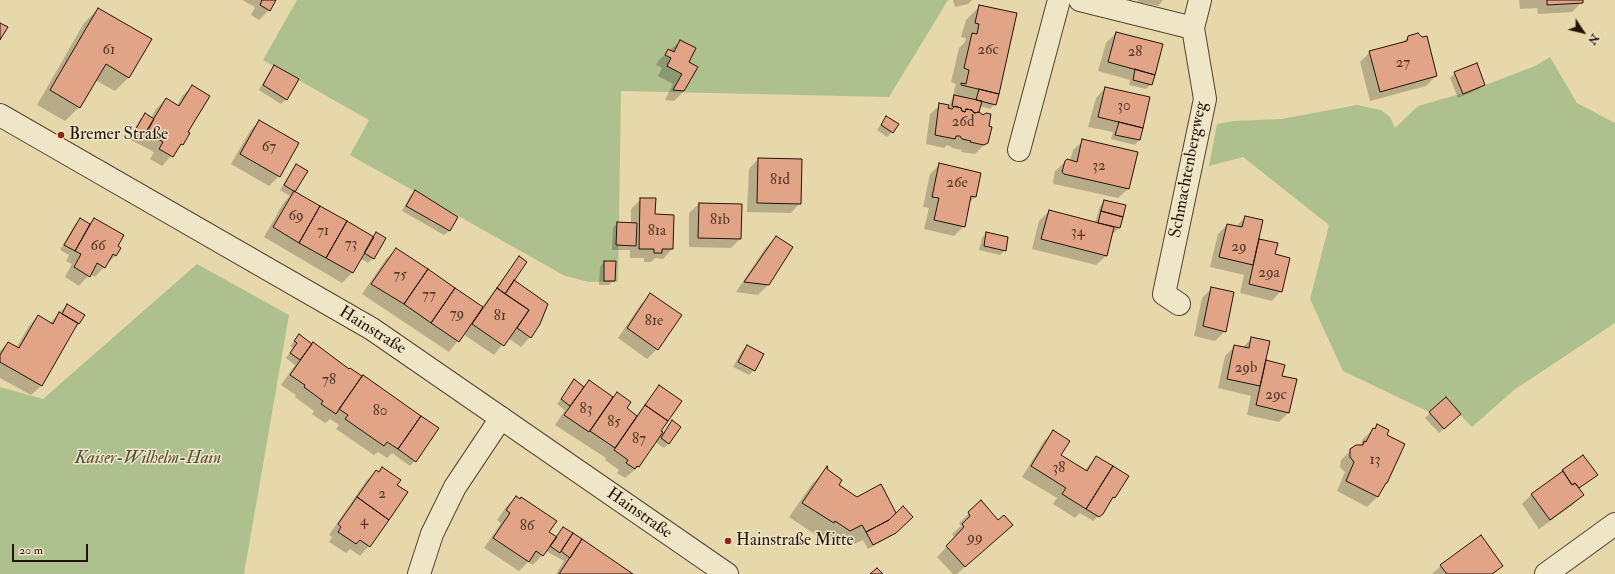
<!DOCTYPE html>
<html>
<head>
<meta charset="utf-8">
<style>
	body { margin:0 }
	#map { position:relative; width:1615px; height:574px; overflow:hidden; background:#e6d8aa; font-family:"IM FELL Double Pica",serif }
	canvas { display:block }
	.north { position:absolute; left:1563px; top:12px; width:40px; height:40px; -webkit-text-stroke:3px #efe6c8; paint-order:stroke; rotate:125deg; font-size:11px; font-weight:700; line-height:16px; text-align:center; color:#241309 }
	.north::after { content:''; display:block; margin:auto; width:14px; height:18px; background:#241309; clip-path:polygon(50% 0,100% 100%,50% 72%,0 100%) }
	.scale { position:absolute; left:12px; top:544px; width:76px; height:18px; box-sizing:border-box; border:2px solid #241309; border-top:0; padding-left:5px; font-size:12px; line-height:14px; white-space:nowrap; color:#241309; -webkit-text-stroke:3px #efe6c8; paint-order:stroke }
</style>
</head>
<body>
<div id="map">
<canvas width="1615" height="574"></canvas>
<div class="north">N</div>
<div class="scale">20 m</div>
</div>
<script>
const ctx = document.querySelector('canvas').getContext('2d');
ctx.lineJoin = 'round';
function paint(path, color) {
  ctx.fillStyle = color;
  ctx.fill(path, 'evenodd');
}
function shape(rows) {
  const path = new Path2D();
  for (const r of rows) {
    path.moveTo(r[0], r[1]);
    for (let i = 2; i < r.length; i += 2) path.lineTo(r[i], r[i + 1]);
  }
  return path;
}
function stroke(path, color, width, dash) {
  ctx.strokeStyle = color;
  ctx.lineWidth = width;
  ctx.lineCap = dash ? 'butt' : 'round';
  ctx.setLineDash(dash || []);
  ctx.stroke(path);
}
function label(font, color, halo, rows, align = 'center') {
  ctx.font = font + ' "IM FELL Double Pica",serif';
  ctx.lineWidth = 3;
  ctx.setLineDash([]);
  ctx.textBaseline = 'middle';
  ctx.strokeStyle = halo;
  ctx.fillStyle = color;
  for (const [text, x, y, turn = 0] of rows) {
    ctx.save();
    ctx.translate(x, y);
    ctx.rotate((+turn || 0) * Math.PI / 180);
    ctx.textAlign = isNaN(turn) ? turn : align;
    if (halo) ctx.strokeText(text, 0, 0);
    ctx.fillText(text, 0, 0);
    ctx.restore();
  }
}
paint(shape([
	[297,0,948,0,889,97,621,91,618,282,589,282,565,276,350,155,369,120,263,60],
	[1550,57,1577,103,1615,123,1615,323,1514,390,1472,427,1445,399,1429,412,1343,371,1310,299,1329,225,1243,157,1209,166,1217,124,1233,121,1282,119,1357,105,1381,110,1390,117,1395,128,1418,106,1467,92,1535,66],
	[197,264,289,315,244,574,0,574,0,387,43,399]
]), '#aec08e');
paint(shape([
	[242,0,275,0,269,10,259,20,251,15,255,7],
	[953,0,972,0,968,4,955,7],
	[1138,0,1163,0,1158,6,1137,2],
	[1519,0,1582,0,1582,2,1572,12,1538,14,1537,8,1520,9],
	[980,6,995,104,990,109,980,106,978,112,985,144,975,154,961,152,962,150,952,148,950,146,947,145,944,148,926,144,930,114,940,105,949,106,952,99,956,84,951,82,959,48,965,42,966,38,961,37,966,20],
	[98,9,129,77,115,91,95,80,79,107,65,121,37,105,84,23],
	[1116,33,1151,84,1146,89,1129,85,1130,80,1098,71,1106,43],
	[1409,36,1436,76,1426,86,1370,101,1360,62,1370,52,1401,44],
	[680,41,687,62,684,91,674,101,665,100,673,84,658,76,662,68,656,65,659,60],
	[275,66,286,99,281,104,259,90,270,71],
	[1455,73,1484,84,1479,89,1458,98,1450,78],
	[192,87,187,132,182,144,162,166,150,159,154,152,129,139,140,119,145,115,151,118,156,109,166,99,177,106,182,96],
	[1105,88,1139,140,1135,145,1111,139,1113,132,1088,127,1096,98],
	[886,117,892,132,887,137,877,130],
	[259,121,279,176,269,186,231,164,250,131],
	[1083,141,1128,189,1118,198,1054,184,1053,182,1055,171,1066,161,1070,161,1073,150],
	[758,159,800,203,791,213,747,212,749,169],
	[940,164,975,197,969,203,964,226,954,236,924,229,929,208,923,207,930,174],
	[296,165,294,192,372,237,377,233,373,258,368,263,360,258,352,273,342,283,264,237,284,202,290,196,280,190,292,170],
	[415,191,457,217,449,231,444,235,402,211,410,196],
	[641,199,654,215,672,249,663,259,655,258,651,262,644,262,644,258,630,258,630,250,612,250,613,228,617,223,631,224,631,209],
	[1105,201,1125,206,1119,228,1114,233,1112,232,1106,256,1096,265,1032,249,1039,221,1049,211,1095,223,1100,206],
	[699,204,740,239,731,248,689,247,689,213],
	[1245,217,1258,240,1277,244,1274,255,1281,291,1272,301,1240,293,1244,275,1210,267,1218,234,1227,225,1236,227],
	[80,219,89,224,94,219,117,246,116,255,104,267,95,277,90,274,79,286,65,277,72,264,66,261,69,255,60,250,75,224],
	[986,233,1005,250,1000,255,979,250,982,238],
	[776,237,768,285,758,295,736,292,766,247],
	[396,249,482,307,519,257,510,285,547,304,530,337,521,347,508,338,494,355,463,334,449,352,362,294,386,259],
	[604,262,614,280,609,285,599,285,600,267],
	[1212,288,1225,331,1215,341,1194,336,1202,298],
	[651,295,657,349,647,359,618,338,641,304],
	[67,305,79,323,75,327,41,386,31,395,0,378,0,351,8,343,16,348,29,326,38,316,50,323],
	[299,336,362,377,415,461,410,466,392,453,387,458,378,452,374,455,336,429,339,425,330,419,325,423,312,414,314,411,295,397,296,395,281,385,295,365,286,358,293,348,290,346],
	[1252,338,1265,361,1283,365,1281,376,1289,412,1279,422,1247,415,1251,396,1218,388,1225,356,1235,346,1242,348],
	[747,346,754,370,749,375,733,367,742,351],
	[574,381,583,387,589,382,612,398,617,393,625,408,636,416,659,386,660,431,663,433,672,422,669,443,664,448,655,442,638,467,625,478,617,473,619,470,605,460,606,458,555,425,565,410,557,404],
	[1446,398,1455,419,1439,433,1425,418],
	[1378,425,1385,435,1383,486,1377,497,1367,507,1337,491,1345,472,1340,467,1341,460,1351,450,1360,446,1363,439],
	[1053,432,1059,455,1084,471,1096,457,1114,497,1102,513,1093,521,1080,513,1075,518,1053,504,1057,498,1022,477,1044,441],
	[1583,456,1591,479,1578,489,1583,495,1573,505,1539,529,1522,504,1531,495],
	[382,468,396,485,369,546,360,556,350,549,346,553,329,542,332,537,329,535,366,481,376,471,378,473],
	[826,470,837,485,889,519,912,517,890,537,868,549,863,540,852,545,848,538,836,544,821,534,819,537,789,517,812,484],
	[516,497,548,533,555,538,563,528,632,574,556,574,564,561,546,551,533,565,528,562,519,571,484,548,501,523,497,520,506,507],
	[981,502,1002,534,957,574,953,574,937,557,955,538,952,534,961,526,959,523],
	[1441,566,1502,566,1494,574,1432,574]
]), '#0003');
const building = shape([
	[262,0,276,0,270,11,260,5,262,0],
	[1547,0,1583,0,1583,3,1547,5,1547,0],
	[979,5,1017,13,999,94,961,85,961,83,966,84,969,70,964,68,972,33,977,34,979,24,975,23,979,5],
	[98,8,152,39,129,78,106,64,80,108,50,90,98,8],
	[0,23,8,27,0,40,0,23],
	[1116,32,1163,44,1155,75,1108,62,1116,32],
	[1418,33,1422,37,1427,36,1437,76,1380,92,1369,51,1407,41,1408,36,1418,33],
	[680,40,696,48,689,62,698,67,684,91,673,90,682,74,667,66,671,58,665,55,668,49,674,52,680,40],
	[1477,63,1485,85,1463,94,1454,72,1477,63],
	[274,65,299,79,287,100,263,85,274,65],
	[1135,69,1155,75,1152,85,1133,80,1135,69],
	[192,85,210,96,188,132,190,133,183,145,181,144,173,157,159,149,163,142,146,132,166,98,179,106,192,85],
	[1105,87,1150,97,1143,128,1098,117,1105,87],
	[979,89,999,94,996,105,976,100,979,89],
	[954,95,982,101,979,112,974,113,972,110,966,109,965,112,962,111,961,108,952,106,954,95],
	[939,103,949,105,948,108,952,109,955,106,961,108,962,111,965,112,966,109,972,110,974,113,979,112,983,115,986,113,991,114,989,126,992,127,988,143,984,145,970,142,971,141,962,139,960,136,956,136,955,139,935,135,939,103],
	[145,113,154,119,143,140,133,134,145,113],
	[886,116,899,124,893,133,881,125,886,116],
	[259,120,299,143,280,177,240,154,259,120],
	[1119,122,1143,128,1140,140,1115,135,1119,122],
	[1082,139,1138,152,1129,189,1064,174,1062,172,1065,161,1067,159,1077,162,1082,139],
	[758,158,802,159,801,204,757,203,758,158],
	[939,163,981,173,976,197,971,196,965,227,934,220,939,198,932,197,939,163],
	[296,164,308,171,295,192,284,185,296,164],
	[415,190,458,217,450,231,406,206,415,190],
	[294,191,320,206,299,243,273,227,294,191],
	[640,198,656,198,655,214,674,215,673,249,662,249,662,253,654,253,654,249,639,249,640,198],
	[1104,200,1126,205,1123,217,1101,211,1104,200],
	[699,203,742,204,741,239,698,238,699,203],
	[320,206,347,221,326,258,299,243,320,206],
	[1049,210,1114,227,1107,256,1041,239,1049,210],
	[1101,211,1123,217,1120,228,1098,223,1101,211],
	[1245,216,1263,220,1253,265,1219,257,1227,224,1242,227,1245,216],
	[80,218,90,224,75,251,64,245,80,218],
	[94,218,124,235,118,246,121,248,116,256,113,254,105,268,97,263,90,277,74,267,81,254,75,251,94,218],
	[347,221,374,237,353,273,326,258,347,221],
	[617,222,637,223,636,246,616,245,617,222],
	[376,232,386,238,374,259,364,253,376,232],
	[986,232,1008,237,1006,251,984,246,986,232],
	[776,236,793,247,769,285,744,282,776,236],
	[1259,239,1278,243,1275,254,1290,258,1282,292,1249,284,1259,239],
	[396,248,428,269,404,304,371,284,396,248],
	[519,256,527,262,505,294,497,288,519,256],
	[604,261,616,261,615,281,604,281,604,261],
	[428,269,455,288,431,323,404,304,428,269],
	[514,280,548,304,540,324,531,338,517,328,529,310,505,294,514,280],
	[1211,287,1234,292,1226,332,1203,326,1211,287],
	[455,288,483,307,459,342,431,323,455,288],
	[497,288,529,310,504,346,472,324,497,288],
	[650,293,682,315,658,350,627,328,650,293],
	[67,304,85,315,79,324,62,314,67,304],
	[59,312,78,323,42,386,0,362,0,355,8,342,19,348,38,315,53,324,59,312],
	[299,334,312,344,300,360,290,353,297,343,294,341,299,334],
	[1251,337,1270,341,1260,386,1227,379,1234,345,1249,348,1251,337],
	[313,342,349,369,350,368,362,376,336,414,321,404,323,401,304,387,305,385,290,375,313,342],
	[747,345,764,354,755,371,738,362,747,345],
	[1266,360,1285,365,1282,376,1297,379,1289,413,1256,405,1266,360],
	[363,375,421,416,398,449,387,442,384,446,345,419,348,415,339,409,363,375],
	[574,379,584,387,570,406,561,399,574,379],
	[589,380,613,397,589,432,564,415,589,380],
	[659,385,682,401,668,421,645,405,659,385],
	[617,392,631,402,627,408,637,416,615,448,590,431,617,392],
	[1446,397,1461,414,1444,429,1429,412,1446,397],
	[645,405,668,421,661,431,663,432,639,467,637,466,635,469,626,463,628,460,614,450,645,405],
	[421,416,439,428,416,462,398,449,421,416],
	[672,420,681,427,669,444,661,438,672,420],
	[1377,424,1389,430,1387,435,1405,444,1387,483,1386,483,1378,497,1346,481,1354,462,1350,457,1350,449,1356,445,1363,445,1364,441,1366,442,1373,428,1375,429,1377,424],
	[1053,430,1070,441,1061,455,1087,471,1096,456,1113,466,1086,509,1062,494,1066,488,1031,466,1053,430],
	[1583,455,1598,475,1579,488,1575,483,1572,485,1562,470,1583,455],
	[827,466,828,467,827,469,842,480,839,485,857,497,881,484,896,513,889,520,866,532,862,525,850,531,835,521,834,523,802,503,827,466],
	[1113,466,1129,476,1115,498,1113,497,1103,514,1099,517,1086,509,1113,466],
	[382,467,401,480,397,485,408,492,389,520,357,497,376,470,379,472,382,467],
	[1563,471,1572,485,1575,483,1584,495,1550,520,1531,494,1563,471],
	[516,496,520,499,521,497,557,521,549,532,557,537,543,556,536,551,529,562,493,538,510,513,506,510,516,496],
	[357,497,389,520,370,547,360,540,356,544,338,532,341,527,338,524,357,497],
	[981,500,998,520,1004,515,1013,525,965,567,946,546,964,527,962,524,970,516,968,512,981,500],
	[903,506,913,517,896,533,873,545,866,532,889,520,903,506],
	[563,527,573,533,560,553,550,546,563,527],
	[573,533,582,539,570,558,561,551,573,533],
	[1481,535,1503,566,1492,574,1447,574,1440,565,1481,535],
	[582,539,633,574,559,574,582,539],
	[877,568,883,574,870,574,877,568]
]);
paint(building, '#e2a487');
stroke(building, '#241309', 1);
const minor = shape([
	[1080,0,1193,28],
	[1019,150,1059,0],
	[1179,304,1164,294,1205,99,1193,28,1200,0],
	[419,574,432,534,455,487,501,418],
	[1546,574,1615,524]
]);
const tertiary = shape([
	[0,115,372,329,727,574]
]);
stroke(minor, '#544431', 24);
stroke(tertiary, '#544431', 24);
stroke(minor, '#efe6c8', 22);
stroke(tertiary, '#efe6c8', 22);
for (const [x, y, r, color] of [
	[61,135,4,"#8f2418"],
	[728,541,4,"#8f2418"]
]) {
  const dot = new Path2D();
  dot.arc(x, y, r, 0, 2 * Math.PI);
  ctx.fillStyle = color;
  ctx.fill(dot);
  stroke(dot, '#efe6c8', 1.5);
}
label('15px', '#543728', null, [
	["61",109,51],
	["26c",988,51],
	["28",1135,53],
	["27",1403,64],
	["30",1124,107],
	["26d",963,123],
	["67",269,148],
	["32",1099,167],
	["81d",780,181],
	["26e",957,184],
	["69",296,217],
	["81b",720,221],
	["71",323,232],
	["81a",657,232],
	["34",1078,233],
	["73",351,245],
	["66",98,247],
	["29",1239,248],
	["29a",1269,274],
	["75",400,276],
	["77",429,296],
	["79",457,315],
	["81",500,317],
	["81e",654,322],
	["29b",1246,369],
	["78",329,381],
	["29c",1276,396],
	["83",586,410],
	["80",380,412],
	["85",614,423],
	["87",639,440],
	["13",1375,461],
	["38",1059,469],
	["2",382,495],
	["4",364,522],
	["86",527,527],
	["99",975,539]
]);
label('17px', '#241309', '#efe6c8', [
	["Bremer Straße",69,135],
	["Hainstraße Mitte",736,541]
], 'left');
label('17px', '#241309', '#efe6c8', [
	["Schmachtenbergweg",1189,170,-79],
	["Hainstraße",372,331,32],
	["Hainstraße",639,514,35]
]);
label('italic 17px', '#545038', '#efe6c8', [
	["Kaiser-Wilhelm-Hain",148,459]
]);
</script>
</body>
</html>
